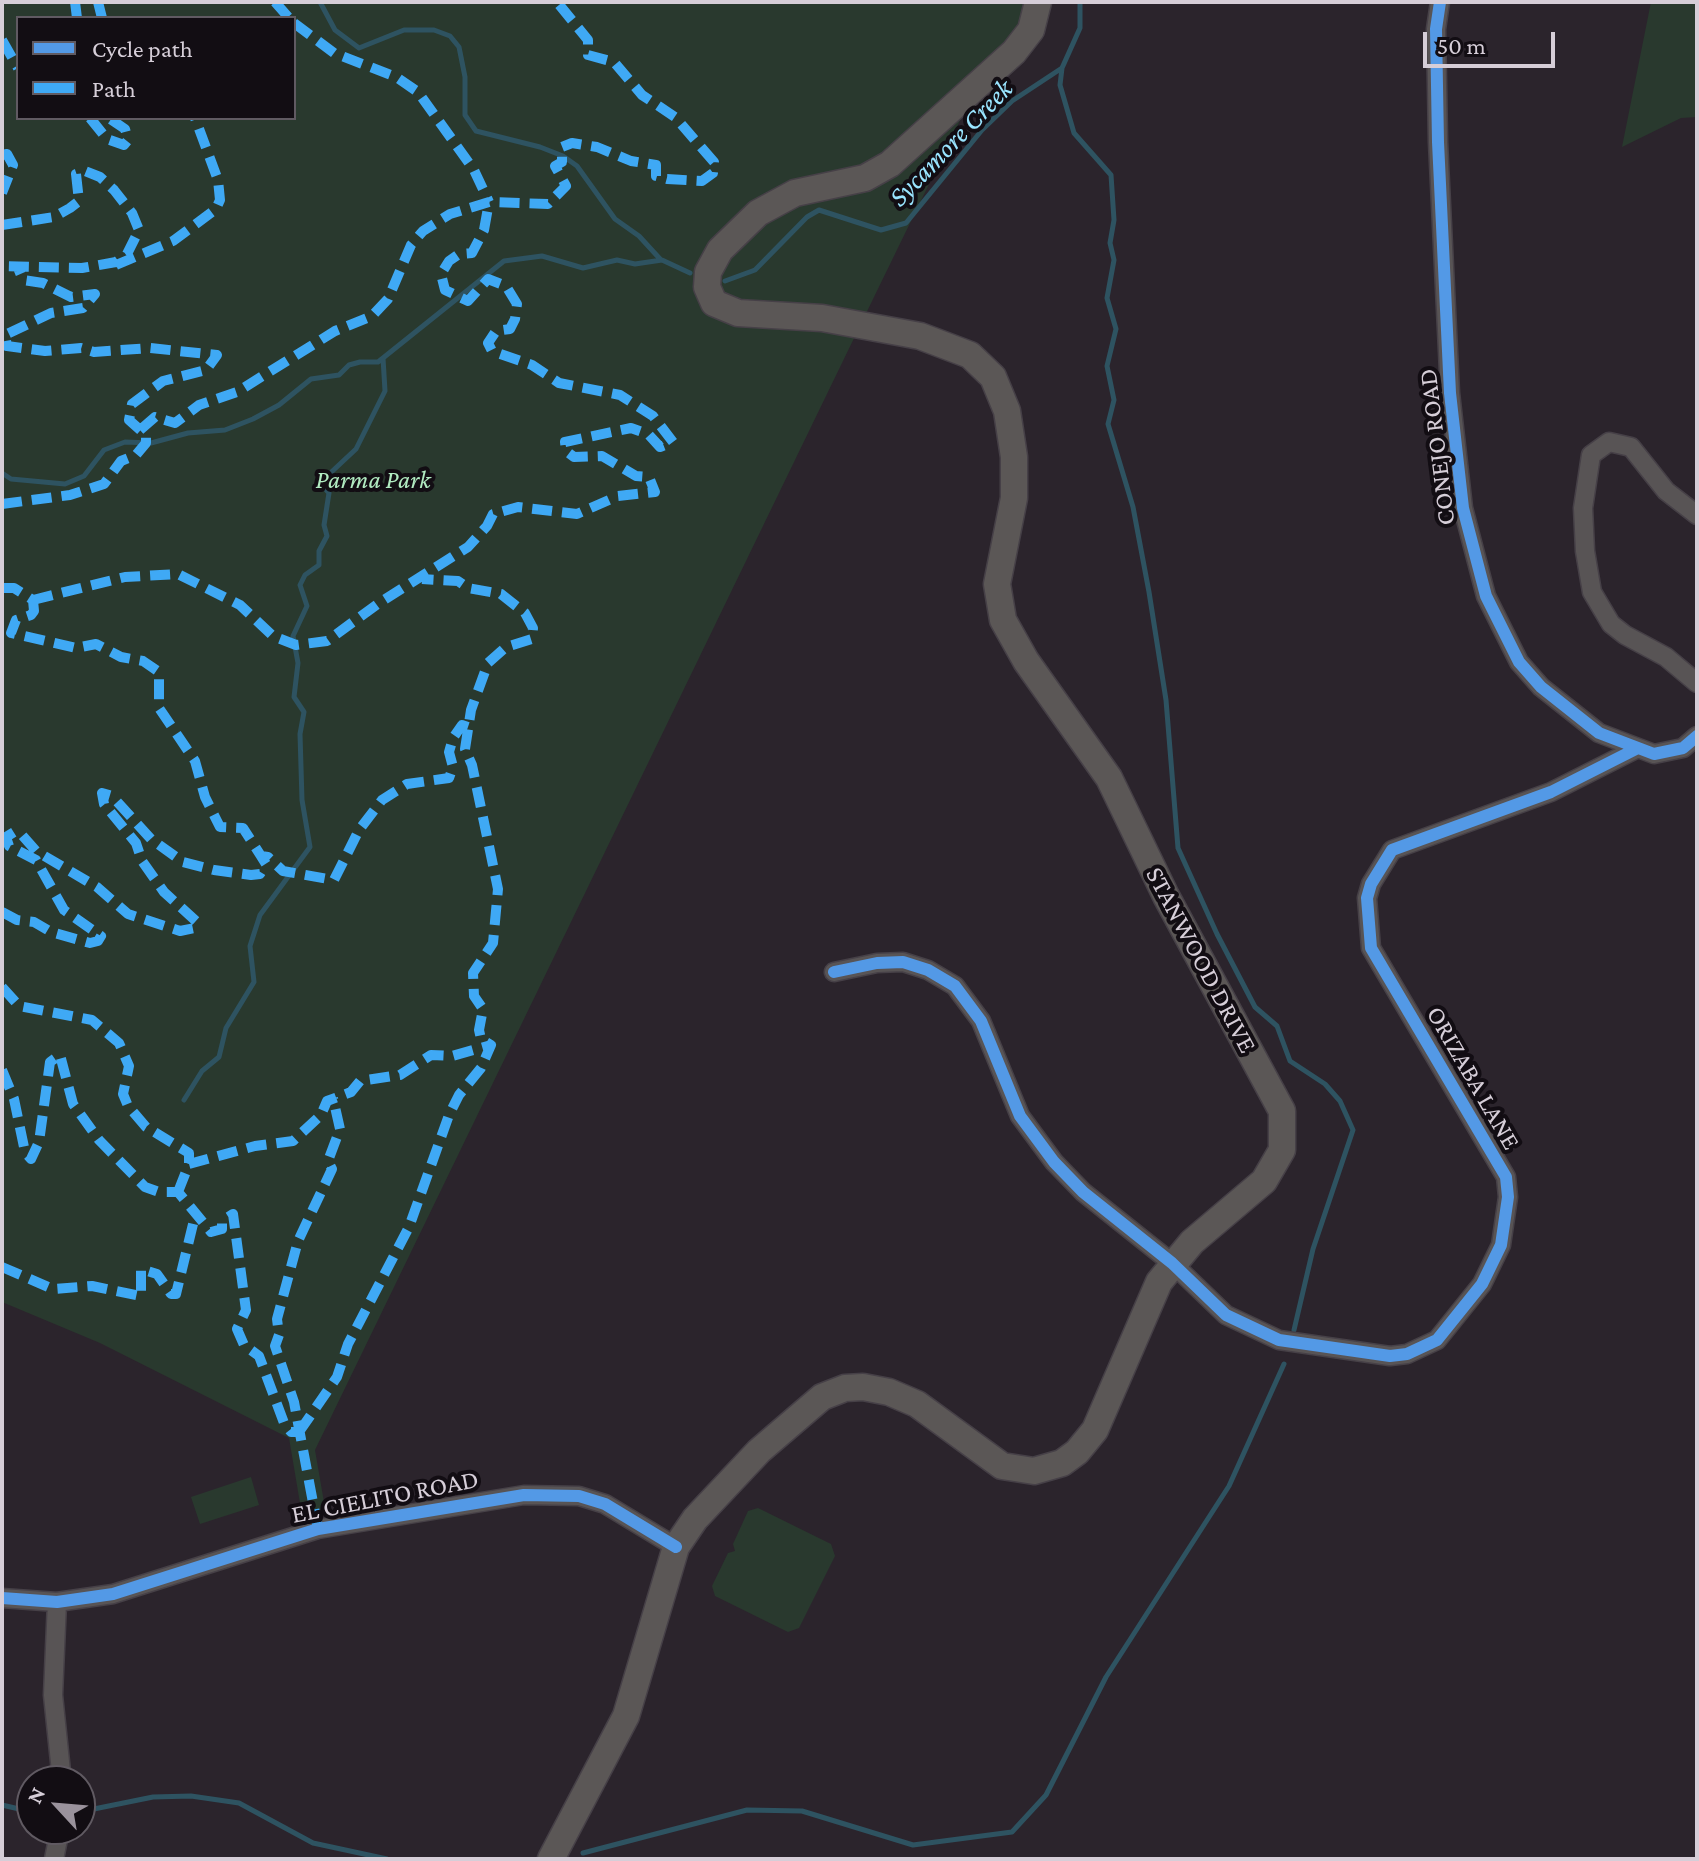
<!DOCTYPE html>
<html>
<head>
<meta charset="utf-8">
<style>
	body { margin:0 }
	#map { position:relative; width:1699px; height:1861px; overflow:hidden; background:#2b242c; font-family:"Crimson Pro",serif }
	canvas { display:block }
	.frame { position:absolute; inset:0; border:4px solid #d6ced8; pointer-events:none }
	.legend { position:absolute; left:16px; top:16px; width:280px; height:104px; box-sizing:border-box; background:#120d13; border:2px solid #605a62; margin:0; padding:10px 14px; list-style:none; font-size:24px; color:#d6ced8 }
	.legend li { display:flex; align-items:center; gap:16px; height:40px }
	.legend b { width:40px; border:2px solid #605a62 }
	.north { position:absolute; left:16px; top:1765px; width:80px; height:80px; box-sizing:border-box; background:#120d13; border:2px solid #605a62; border-radius:50%; rotate:296deg; font-size:22px; font-weight:700; line-height:32px; text-align:center; color:#d6ced8 }
	.north::after { content:''; display:block; margin:auto; width:28px; height:36px; background:#9a929c; clip-path:polygon(50% 0,100% 100%,50% 72%,0 100%) }
	.scale { position:absolute; left:1423px; top:32px; width:132px; height:36px; box-sizing:border-box; border:4px solid #d6ced8; border-top:0; padding-left:10px; font-size:24px; line-height:28px; white-space:nowrap; color:#d6ced8; -webkit-text-stroke:6px #120d13; paint-order:stroke }
</style>
</head>
<body>
<div id="map">
<canvas width="1699" height="1861"></canvas>
<div class="frame"></div>
<ul class="legend">
<li><b style="height:10px;background:#5399e6"></b>Cycle path</li>
<li><b style="height:10px;background:#3fa9f5"></b>Path</li>
</ul>
<div class="north">N</div>
<div class="scale">50 m</div>
</div>
<script>
const ctx = document.querySelector('canvas').getContext('2d');
ctx.lineJoin = 'round';
function paint(path, color) {
  ctx.fillStyle = color;
  ctx.fill(path, 'evenodd');
}
function shape(rows) {
  const path = new Path2D();
  for (const r of rows) {
    path.moveTo(r[0], r[1]);
    for (let i = 2; i < r.length; i += 2) path.lineTo(r[i], r[i + 1]);
  }
  return path;
}
function stroke(path, color, width, dash) {
  ctx.strokeStyle = color;
  ctx.lineWidth = width;
  ctx.lineCap = dash ? 'butt' : 'round';
  ctx.setLineDash(dash || []);
  ctx.stroke(path);
}
function label(font, color, halo, rows, align = 'center') {
  ctx.font = font + ' "Crimson Pro",serif';
  ctx.lineWidth = 8;
  ctx.setLineDash([]);
  ctx.textBaseline = 'middle';
  ctx.strokeStyle = halo;
  ctx.fillStyle = color;
  for (const [text, x, y, turn = 0] of rows) {
    ctx.save();
    ctx.translate(x, y);
    ctx.rotate((+turn || 0) * Math.PI / 180);
    ctx.textAlign = isNaN(turn) ? turn : align;
    if (halo) ctx.strokeText(text, 0, 0);
    ctx.fillText(text, 0, 0);
    ctx.restore();
  }
}
paint(shape([
	[2,2,1033,2,1037,13,991,57,874,297,315,1450,325,1508,302,1515,289,1438,100,1343,2,1302],
	[18,18,294,18,294,118,18,118],
	[1651,2,1697,2,1697,117,1681,118,1622,147],
	[251,1477,259,1505,200,1524,191,1497],
	[758,1508,831,1544,835,1556,799,1628,788,1632,715,1596,712,1586,728,1553,735,1551,733,1544,748,1511]
]), '#29392e');
stroke(shape([
	[320,2,335,30,359,48,404,30,434,30,450,36,459,47,465,77,465,115,476,131,540,147,563,156,577,166,615,219,639,236,661,260],
	[1062,68,1060,85,1074,133,1111,175,1114,220,1110,243,1114,260,1107,298,1116,329,1107,366,1114,400,1108,424,1133,507,1149,592,1166,700,1178,848,1217,934,1255,1007,1277,1026,1290,1061,1325,1084,1340,1101,1353,1130,1313,1249,1294,1330],
	[725,281,755,270,807,217,819,210,881,230,906,223,982,130,1012,101,1062,68,1080,28,1080,2],
	[2,473,11,479,65,484,84,476,104,450,125,442,151,443,188,433,225,430,253,419,279,405,311,379,339,375,349,365,360,362,378,362,504,261,542,256,583,268,617,260,635,264,662,260,690,273],
	[184,1100,202,1071,219,1057,226,1028,254,982,250,946,260,915,310,847,302,800,300,734,304,712,294,697,298,663,293,636,307,606,300,585,305,575,319,565,319,551,327,536,324,525,329,493,323,486,325,478,356,449,385,391,383,358],
	[2,1805,32,1812],
	[84,1811,153,1797,191,1796,239,1803,313,1843,387,1859],
	[583,1853,747,1810,802,1811,913,1845,1012,1832,1046,1795,1106,1677,1229,1486,1284,1364]
]), '#2e5361', 5);
const street = shape([
	[1440,2,1436,29,1438,142,1450,393,1463,508,1486,596,1519,662,1541,687,1599,733,1654,754,1683,748,1697,736],
	[1697,515,1666,491,1631,447,1609,442,1591,455,1583,508,1585,551,1592,592,1611,624,1625,635,1666,657,1697,683],
	[834,972,877,963,903,962,928,970,955,986,981,1021,1020,1116,1054,1162,1083,1192,1172,1263,1226,1315,1279,1340,1390,1356,1407,1354,1437,1340,1482,1284,1501,1245,1508,1197,1506,1177,1371,948,1367,898,1371,884,1392,850,1551,792,1636,749],
	[2,1598,57,1602,113,1594,318,1529,524,1495,579,1496,605,1504,676,1547],
	[57,1602,53,1695,62,1781],
	[54,1859,60,1829]
]);
const secondary = shape([
	[551,1859,626,1716,676,1547,695,1519,759,1451,822,1397,845,1388,863,1387,889,1392,917,1404,1002,1466,1034,1471,1062,1463,1077,1452,1095,1430,1159,1282,1192,1242,1264,1181,1282,1150,1282,1111,1166,896,1109,778,1026,661,1003,620,997,584,1014,498,1014,457,1007,411,993,377,970,355,920,336,822,318,738,313,714,303,707,287,708,272,720,250,758,213,795,193,865,178,890,164,1014,52,1031,30,1038,2]
]);
stroke(street, '#464047', 21);
stroke(secondary, '#464047', 29);
stroke(street, '#585455', 18);
stroke(secondary, '#5b5756', 26);
stroke(shape([
	[75,2,77,18],
	[98,2,102,18],
	[275,2,289,18],
	[294,23,334,53,396,77,418,92,474,170,489,202],
	[2,40,18,68],
	[90,118,107,139,124,145,128,140,125,129,109,118],
	[2,155,7,154,13,165,2,193],
	[2,225,54,217,70,208,79,201,76,174,85,171,100,177,114,190,132,213,139,230,127,254,116,262,82,268,2,266],
	[116,265,173,241,216,209,220,200,218,180,195,118],
	[140,430,155,417,175,423,199,405,237,392,335,331,372,316,388,299,411,245,423,231,450,214,489,202,548,204,566,186,555,166,562,162,562,147,572,143,597,147,631,161,656,165,656,176,667,179,702,181,713,173,714,162,675,117,642,95,614,62,588,55,588,40,557,2],
	[2,504,70,495,104,484,121,461,136,455,146,443,146,435,129,420,132,404,163,381,206,370,217,355,150,348,94,352,81,348,45,351,7,346,5,335,51,313,83,308,95,294,71,297,43,283,23,280,18,268],
	[2,588,14,588,33,600],
	[33,600,125,577,178,574,240,605,273,636,296,645,327,641,379,603,468,547,487,526,493,514,518,507,577,514,618,496,655,492,649,477,636,476,602,456,574,457,566,451,565,442,631,428,648,434,660,447,673,442,653,416,620,395,559,383,532,365,492,351,488,343,496,331,510,329,515,319,517,304,506,286,488,279,468,301,445,290,441,274,449,261,459,254,472,253,484,230,489,202],
	[33,600,34,611,31,615,16,620,11,633,76,648,96,644,121,657,143,661,159,672,159,708,195,761,205,797,220,827,243,828,261,856,268,857,283,871,334,880,359,830,382,800,407,784,449,778,453,767,449,752,453,738,462,725,468,727],
	[2,912,17,920,34,922,51,932,90,943,98,941,101,936,64,910,36,860,9,846,6,837,14,832,21,834,36,851,97,887,128,914,180,931,195,928,197,922,164,892,142,861,136,843,104,804,102,793,112,796,151,839,183,862,214,870,251,875,260,874,266,864,261,856],
	[2,987,19,1006,92,1020,119,1043,129,1066,123,1094,128,1106,146,1127,189,1153,189,1164],
	[2,1070,14,1099,25,1152,31,1159,39,1142,50,1062,60,1055,73,1104,99,1140,145,1187,159,1192,178,1192,211,1232,222,1229,222,1221,233,1214,246,1310,237,1329,244,1345,259,1356,284,1423,291,1432,299,1432],
	[178,1192,189,1164,255,1146,293,1141,321,1115,327,1101,351,1092,360,1081,400,1075,431,1055,452,1056,491,1045],
	[2,1267,53,1289,92,1286,141,1296,141,1269,157,1274,171,1294,176,1294,194,1220,200,1218],
	[299,1432,337,1377,348,1344,409,1227,449,1115,459,1095,481,1068,491,1045,481,1039,479,1030,483,1009,474,996,473,973,493,943,498,889,472,765,465,749,471,710,488,663,506,647,532,639,533,628,525,613,501,594,468,588,458,581,422,579],
	[318,1529,294,1402,275,1346,279,1335,277,1319,298,1241,332,1169,328,1161,340,1129,333,1098]
]), '#3fa9f5', 10, [20, 10]);
stroke(shape([
	[1440,2,1436,29,1438,142,1450,393,1463,508,1486,596,1519,662,1541,687,1599,733,1654,754,1683,748,1697,736],
	[834,972,877,963,903,962,928,970,955,986,981,1021,1020,1116,1054,1162,1083,1192,1172,1263,1226,1315,1279,1340,1390,1356,1407,1354,1437,1340,1482,1284,1501,1245,1508,1197,1506,1177,1371,948,1367,898,1371,884,1392,850,1551,792,1636,749],
	[2,1598,57,1602,113,1594,318,1529,524,1495,579,1496,605,1504,676,1547]
]), '#5399e6', 12);
label('26px', '#d6ced8', '#120d13', [
	["CONEJO ROAD",1437,447,-97],
	["STANWOOD DRIVE",1201,960,62],
	["ORIZABA LANE",1473,1078,60],
	["EL CIELITO ROAD",385,1497,-11]
]);
label('italic 26px', '#b2ecc2', '#120d13', [
	["Parma Park",373,480]
]);
label('italic 28px', '#9ae5ff', '#120d13', [
	["Sycamore Creek",951,143,-46]
]);
</script>
</body>
</html>
